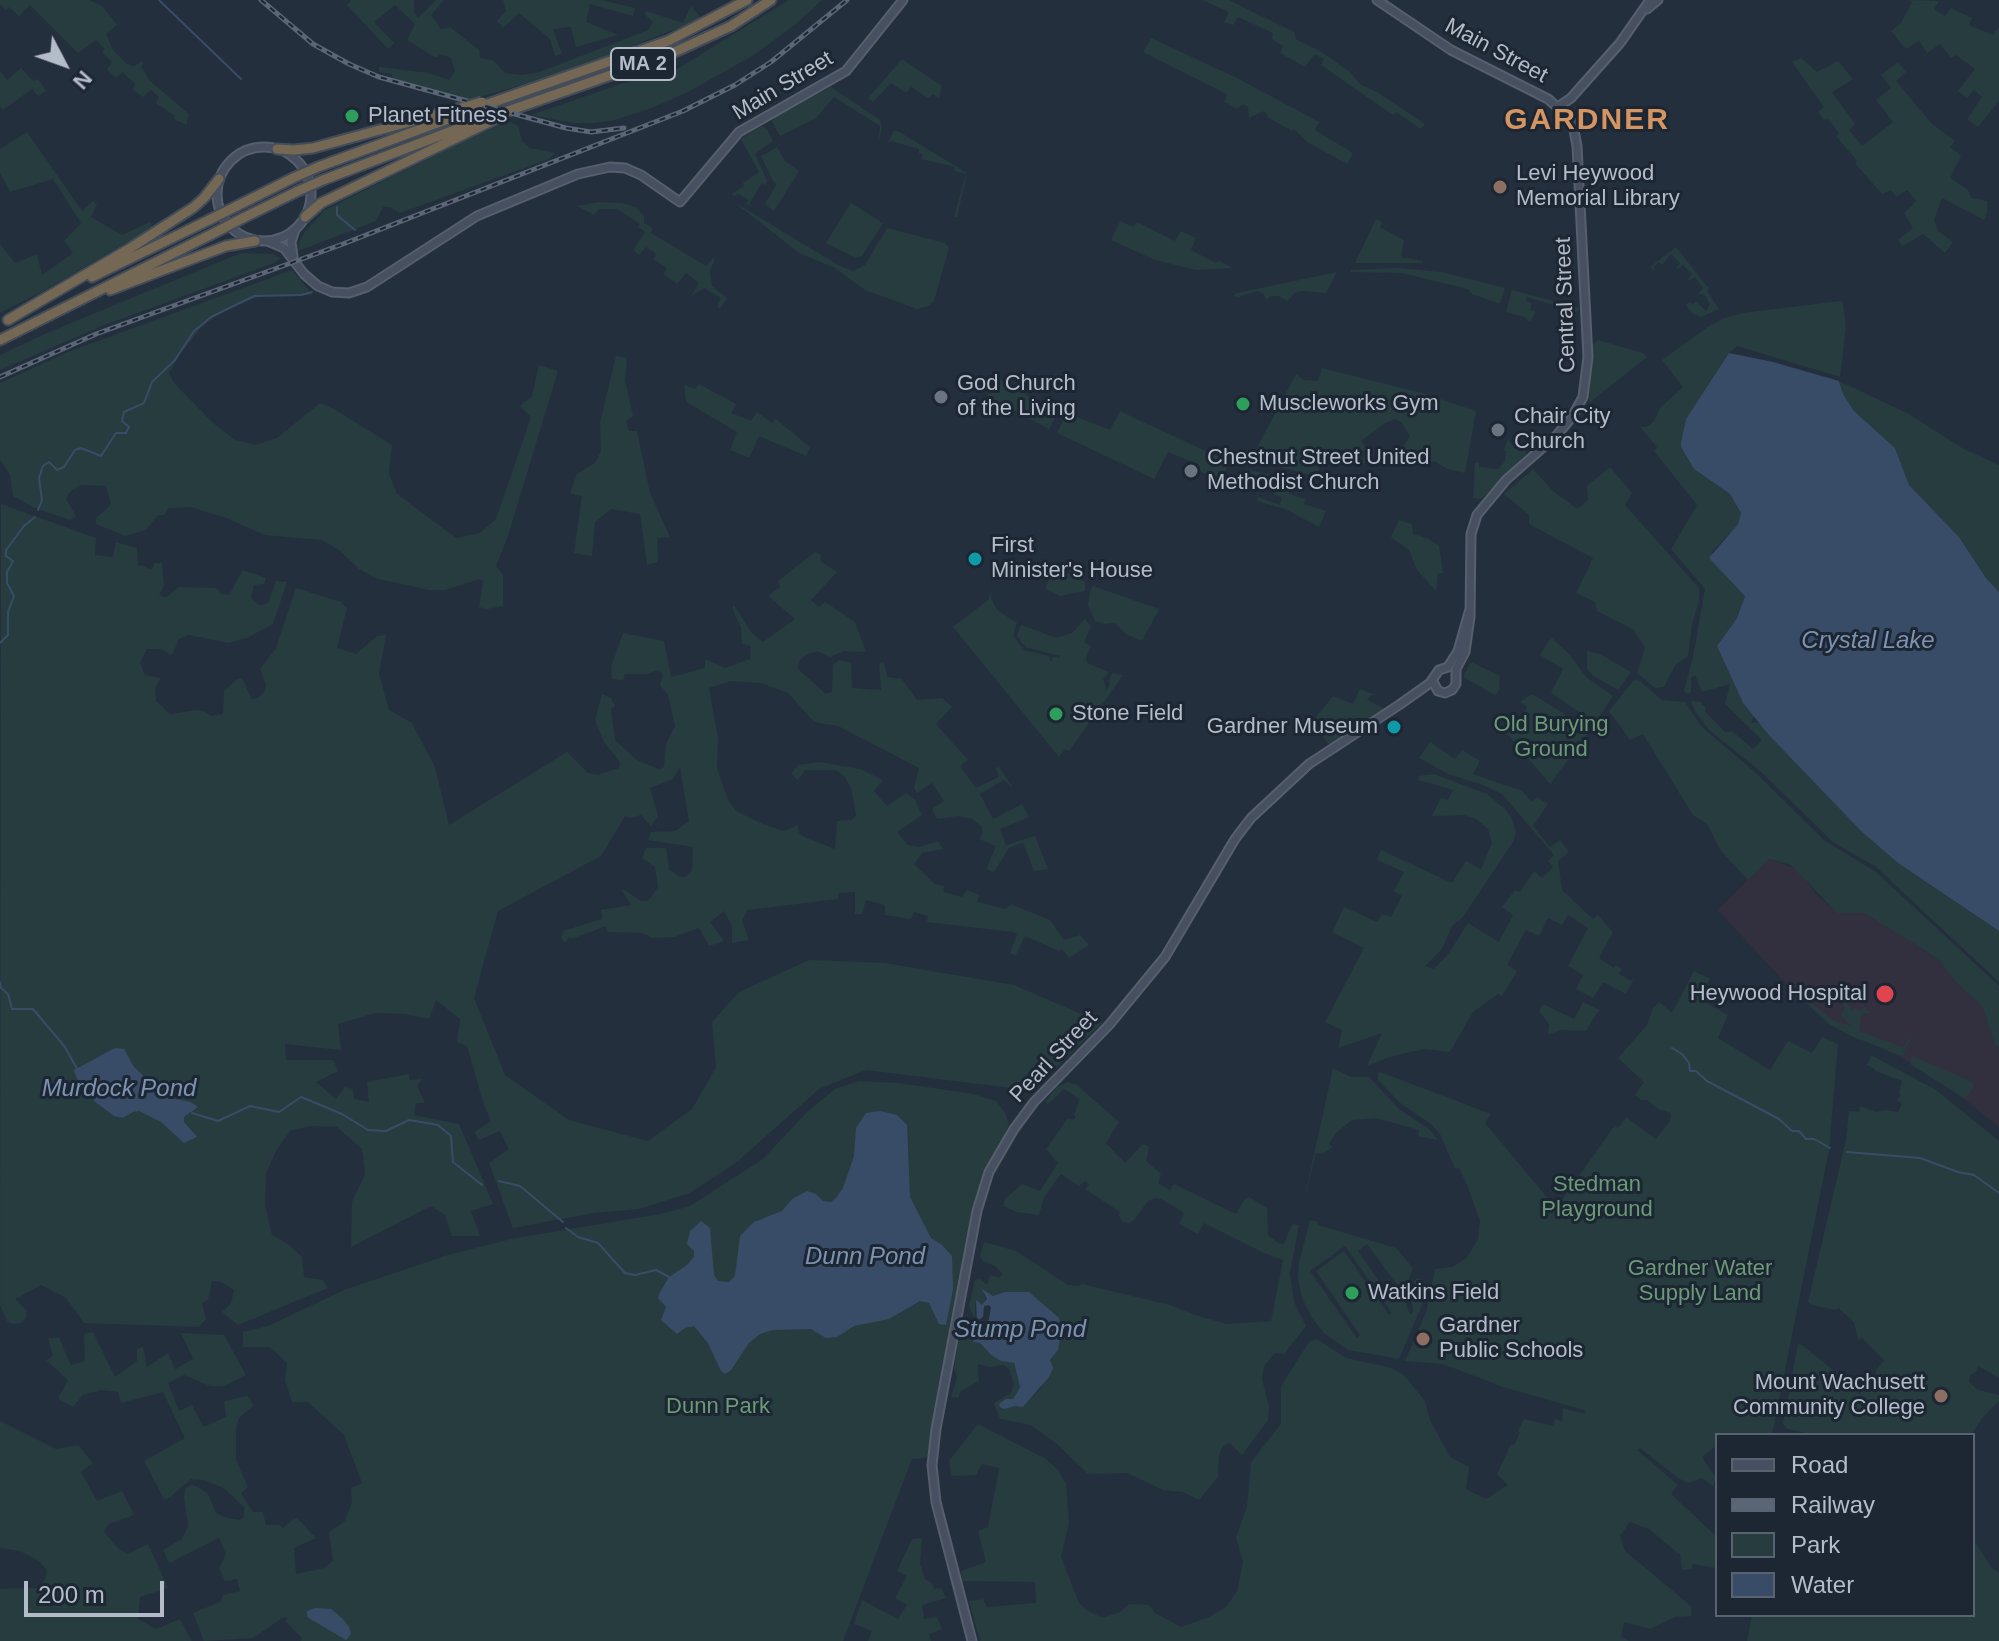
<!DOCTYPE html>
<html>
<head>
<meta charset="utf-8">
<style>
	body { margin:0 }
	#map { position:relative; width:1999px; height:1641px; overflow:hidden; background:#242f3e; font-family:Helvetica,sans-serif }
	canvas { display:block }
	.legend { position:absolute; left:1715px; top:1433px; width:260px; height:184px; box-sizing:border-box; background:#1d2633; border:2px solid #59626f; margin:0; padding:10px 14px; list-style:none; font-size:24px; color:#b4bcc9 }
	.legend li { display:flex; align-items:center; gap:16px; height:40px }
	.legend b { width:40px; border:2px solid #59626f }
	.north { position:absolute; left:24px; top:24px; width:80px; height:80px; -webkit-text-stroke:6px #1d2633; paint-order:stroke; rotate:131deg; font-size:22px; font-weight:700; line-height:32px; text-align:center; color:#b4bcc9 }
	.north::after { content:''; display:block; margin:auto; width:28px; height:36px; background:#b4bcc9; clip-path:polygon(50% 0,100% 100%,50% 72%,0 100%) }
	.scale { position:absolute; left:24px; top:1581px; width:140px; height:36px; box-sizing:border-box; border:4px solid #b4bcc9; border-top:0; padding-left:10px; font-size:24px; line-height:28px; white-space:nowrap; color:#b4bcc9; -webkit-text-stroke:6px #1d2633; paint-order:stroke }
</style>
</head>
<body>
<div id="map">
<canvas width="1999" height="1641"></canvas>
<ul class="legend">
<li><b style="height:10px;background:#465061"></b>Road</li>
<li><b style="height:10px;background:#5a6575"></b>Railway</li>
<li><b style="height:22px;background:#263c3f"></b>Park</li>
<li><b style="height:22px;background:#394c67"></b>Water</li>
</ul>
<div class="north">N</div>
<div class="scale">200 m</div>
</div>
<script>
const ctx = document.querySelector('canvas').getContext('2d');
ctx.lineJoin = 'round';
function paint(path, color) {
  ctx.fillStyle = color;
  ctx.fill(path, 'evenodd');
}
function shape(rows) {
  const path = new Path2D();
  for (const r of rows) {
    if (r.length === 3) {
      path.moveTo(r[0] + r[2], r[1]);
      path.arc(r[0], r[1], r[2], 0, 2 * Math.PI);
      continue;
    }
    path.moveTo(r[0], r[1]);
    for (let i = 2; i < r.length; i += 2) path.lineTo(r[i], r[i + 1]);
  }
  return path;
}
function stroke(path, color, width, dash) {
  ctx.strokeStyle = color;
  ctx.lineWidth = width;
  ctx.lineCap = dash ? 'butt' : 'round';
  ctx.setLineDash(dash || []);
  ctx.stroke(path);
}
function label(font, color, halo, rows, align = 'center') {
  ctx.font = font + ' Helvetica,sans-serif';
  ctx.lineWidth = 6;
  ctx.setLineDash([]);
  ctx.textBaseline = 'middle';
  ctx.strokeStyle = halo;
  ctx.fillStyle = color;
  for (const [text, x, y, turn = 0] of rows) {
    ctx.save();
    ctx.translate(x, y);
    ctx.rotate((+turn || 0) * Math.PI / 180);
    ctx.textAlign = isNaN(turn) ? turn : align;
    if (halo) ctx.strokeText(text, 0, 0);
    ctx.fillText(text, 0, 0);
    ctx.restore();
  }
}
paint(shape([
	[1769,859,1797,869,1816,894,1837,913,1864,913,1926,951,1941,962,1953,979,1983,1007,1994,1043,1999,1047,1999,1127,1954,1091,1901,1057,1829,1024,1793,991,1718,910]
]), '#32303f');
paint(shape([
	[0,0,89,0,102,6,117,25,106,34,113,50,127,64,134,66,142,61,144,63,141,66,149,80,189,114,186,125,174,119,175,116,156,103,159,97,151,90,143,97,132,89,136,84,122,72,116,78,107,69,112,62,102,52,105,49,96,40,78,53,30,5,19,16,9,7,6,10,0,4],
	[351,0,414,0,414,11,418,18,436,0,444,0,431,15,441,29,450,27,479,50,480,58,493,60,505,73,523,75,540,72,648,30,653,22,645,15,646,11,683,23,691,6,702,19,562,73,470,100,392,79,392,74,379,72,379,67,429,73,449,80,455,71,451,58,440,54,436,58,407,40,415,24,395,5,374,22,394,43,388,49,347,5],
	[503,0,602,0,635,8,633,16,590,4,586,22,618,35,576,47,571,27,553,29,562,54,555,56,550,39,519,13,503,28,497,21,506,11],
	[789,0,822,0,796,24,754,55,688,92,649,109,615,120,593,123,573,123,531,115,627,82,654,79,674,71],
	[1202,0,1229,0,1294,32,1296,39,1323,53,1350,72,1360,84,1377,92,1425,124,1421,129,1396,112,1393,115,1321,65,1324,59,1315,54,1305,67,1280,53,1283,46,1272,39,1273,33,1238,17,1233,25,1224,22,1229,12],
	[1910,0,1939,1,1934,9,1945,16,1951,8,1972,18,1969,25,1993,35,1999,27,1999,101,1978,127,1967,119,1982,97,1974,90,1967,98,1958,91,1975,69,1956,55,1951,58,1940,44,1927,53,1919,41,1906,49,1891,31,1901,23,1912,2],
	[1151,38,1237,78,1319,122,1315,130,1353,153,1347,164,1307,142,1294,129,1292,131,1269,118,1264,111,1249,118,1248,107,1243,104,1237,109,1224,102,1227,94,1143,52],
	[1801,58,1817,72,1838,61,1853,79,1832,92,1855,124,1849,130,1862,146,1893,122,1876,100,1891,88,1881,75,1898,62,1906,72,1896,81,1931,123,1955,141,1950,147,1961,156,1950,178,1968,190,1971,198,1987,201,1987,213,1984,220,1942,198,1934,220,1938,231,1953,242,1945,253,1923,234,1902,246,1898,240,1913,228,1904,213,1916,201,1907,190,1896,197,1891,190,1882,194,1855,163,1857,161,1836,136,1839,133,1828,119,1824,120,1818,112,1824,107,1792,62],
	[902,59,942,86,939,98,933,94,928,98,911,87,906,93,891,83,873,102,868,98],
	[21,68,33,81,38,79,46,91,38,96,32,89,3,110,0,106,0,71,7,80],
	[831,87,880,120,882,127,878,144,880,126,834,97,816,118,780,136,772,121,775,116],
	[511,122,518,126,522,141,530,148,555,153,549,159,400,213,390,207,383,207,376,221,298,251,299,242,304,233,325,210,460,143,504,123],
	[761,126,767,129,773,141,755,154,767,181,765,185,762,183,749,204,752,207,746,204,749,200,738,194,734,196,731,194,744,186,743,183,759,172,741,139],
	[894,131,898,131,967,173,957,217,954,217,966,174,954,171,955,167,921,159,923,154,919,153,919,149,891,141,887,144],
	[27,132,82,211,93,201,97,204,91,217,122,235,150,222,153,227,47,289,0,313,0,244,15,263,37,254,42,275,73,253,64,241,81,223,53,179,10,192,0,173,0,149],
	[777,147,785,161,799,171,774,211,761,202,765,204,777,184,773,181,761,156],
	[598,202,622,203,636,207,644,216,644,223,653,228,651,233,706,266,713,258,715,259,710,271,712,286,727,298,720,309,717,306,721,298,704,288,691,296,699,283,686,273,677,284,663,274,667,268,653,259,656,254,646,247,639,255,633,250,645,232,638,227,640,224,617,209,599,209,594,215,577,206],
	[734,202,840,266,853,271,865,265,887,228,945,243,949,248,934,301,928,306,917,309,865,290,835,268,799,253],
	[851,203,883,223,862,256,856,258,826,243],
	[1376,219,1382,222,1380,227,1404,240,1401,257,1423,261,1422,263,1355,263],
	[1120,221,1133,227,1137,222,1175,241,1181,231,1196,238,1191,250,1216,263,1219,260,1232,268,1196,270,1155,260,1111,240],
	[1676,247,1709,289,1707,291,1719,309,1701,317,1693,314,1686,305,1689,302,1693,304,1696,301,1706,311,1710,304,1703,293,1697,296,1703,288,1695,277,1689,281,1688,279,1692,274,1683,265,1678,269,1676,268,1680,263,1671,254,1662,265,1659,262,1654,266,1654,271,1650,267],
	[241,253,272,254,281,258,274,263,102,326,0,370,0,355,49,332],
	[1399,268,1441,272,1505,288,1500,304,1472,294,1468,289,1401,273,1351,272,1351,270],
	[292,270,313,295,257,297,220,313,202,327,180,354,169,373,174,383,212,422,235,440,256,445,277,438,320,403,334,409,392,445,389,474,397,494,456,538,480,533,496,519,530,420,530,416,520,406,532,396,539,365,558,371,508,536,496,566,503,575,503,606,487,609,479,607,483,582,480,579,445,590,429,590,378,579,359,569,339,550,322,540,265,535,226,518,191,507,168,508,165,515,158,515,146,530,125,536,96,524,96,518,111,505,106,486,80,485,69,493,66,499,76,516,70,520,35,508,13,496,10,475,0,459,0,383,68,352],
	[1337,272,1326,293,1302,291,1294,293,1288,301,1278,296,1271,296,1266,300,1264,294,1257,291,1238,297,1233,296,1237,293],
	[1512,290,1580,308,1579,310,1576,312,1527,297,1526,301,1532,303,1530,310,1536,312,1530,322,1524,317,1506,312],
	[1841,301,1843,303,1846,327,1840,377,1737,346,1729,353,1685,421,1681,447,1694,469,1730,494,1741,513,1738,524,1712,552,1745,596,1737,618,1717,646,1743,703,1754,716,1751,723,1759,722,1861,831,1898,863,1999,931,1999,982,1875,866,1834,843,1759,770,1709,730,1695,711,1691,701,1700,702,1706,708,1705,712,1725,732,1732,731,1753,749,1762,740,1725,704,1730,684,1702,692,1695,675,1691,678,1691,692,1687,694,1684,691,1693,657,1705,589,1671,549,1697,505,1654,451,1657,447,1640,427,1648,426,1654,421,1660,408,1683,387,1662,360,1709,326,1725,318,1743,313],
	[1598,340,1643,353,1647,357,1589,403,1592,345],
	[616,356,627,358,625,380,633,416,626,421,629,431,637,431,650,493,670,537,657,538,658,562,647,565,640,514,611,509,595,522,592,556,574,553,582,496,570,493,577,474,595,463,601,451,600,422],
	[1322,368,1422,393,1476,411,1465,473,1447,469,1434,461,1428,463,1400,458,1401,450,1410,436,1401,422,1395,419,1385,423,1361,441,1369,450,1366,463,1362,463,1365,451,1332,449,1329,457,1320,462,1318,477,1251,459,1296,374,1304,380,1318,381],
	[997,378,1058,412,1049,429,987,396],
	[1839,381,1909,414,1962,448,1999,465,1999,592,1986,578,1959,537,1909,485,1895,448,1854,411,1843,394],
	[699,384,736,404,731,413,751,421,757,412,772,423,776,419,810,447,806,456,759,436,749,458,730,450,737,432,686,402,684,385,695,389],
	[1120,411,1147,424,1146,426,1148,424,1229,462,1221,481,1195,469,1197,464,1168,452,1154,479,1057,433,1067,413,1110,430],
	[1508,439,1515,449,1520,445,1527,453,1481,499,1473,498,1475,463,1479,462,1479,467,1498,469,1505,461,1506,451,1504,451],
	[1610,467,1632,493,1625,505,1699,588,1699,600,1692,625,1688,656,1676,664,1664,687,1655,688,1637,673,1645,648,1633,629,1597,611,1595,602,1576,593,1593,558,1529,524,1529,515,1504,494,1533,469,1554,492,1576,508,1582,506,1588,499,1587,486],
	[1246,469,1290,480,1289,494,1305,499,1304,504,1326,511,1319,527,1285,509,1257,501,1258,497,1280,505,1282,497,1274,495,1276,489,1284,490,1285,483,1279,483,1277,488,1270,486,1271,477,1235,477],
	[1,504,96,538,95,555,113,557,116,542,137,548,138,566,142,565,151,570,155,563,162,563,164,585,159,595,163,597,167,597,178,587,217,588,221,594,229,595,243,570,266,578,264,584,254,585,251,598,258,605,263,605,268,603,276,581,287,582,273,624,247,638,229,643,189,635,179,639,172,655,161,649,147,649,140,663,145,675,161,678,155,689,156,701,170,714,197,710,204,711,211,716,223,714,224,691,236,680,242,678,252,699,258,698,264,692,266,685,260,669,276,648,296,588,341,602,347,608,337,648,356,654,377,636,386,635,379,674,389,710,412,723,435,767,449,825,567,752,588,773,598,775,619,768,620,762,604,742,595,720,602,694,611,698,615,706,611,709,615,740,638,761,659,769,664,767,666,744,675,726,668,695,660,685,663,674,658,670,646,674,625,674,623,680,612,679,611,667,623,633,664,641,671,677,705,668,705,659,725,668,750,659,751,646,742,644,741,628,732,608,734,605,751,632,763,642,795,619,768,596,780,587,778,581,815,552,821,555,820,561,837,572,811,600,819,607,825,602,855,622,866,652,844,651,830,657,817,651,806,655,799,661,798,669,826,694,832,692,833,665,839,660,851,663,852,688,881,690,879,663,884,662,887,677,902,679,917,700,942,698,952,707,936,724,968,760,960,766,976,788,999,777,996,768,999,767,1013,788,1004,780,980,794,993,819,1022,804,1029,817,1000,829,1006,845,1035,836,1048,869,1034,871,1023,843,1009,848,994,872,986,869,996,846,979,839,983,833,981,826,972,819,958,816,937,819,932,809,944,801,932,783,917,793,914,788,919,768,838,726,814,722,788,693,761,683,730,681,709,688,718,738,717,768,728,800,736,811,763,824,784,831,798,825,799,833,806,838,835,849,837,821,852,820,856,815,851,788,845,777,836,770,805,770,798,780,791,774,798,765,819,762,860,769,883,780,874,791,887,806,906,793,915,800,922,815,897,832,908,845,919,847,938,841,943,849,922,853,914,864,935,884,944,886,943,892,962,897,967,890,980,895,977,902,1006,909,1011,904,1050,920,1064,940,1080,935,1089,945,1069,958,1062,949,1059,951,1025,936,1016,955,1010,953,1017,934,1013,932,927,922,928,916,914,912,911,919,885,915,885,905,866,900,862,914,855,914,855,892,838,893,838,899,748,910,742,920,749,940,732,943,732,926,724,911,710,922,724,941,709,946,699,928,674,937,653,938,642,933,608,932,606,926,571,939,569,937,565,943,561,938,563,931,602,919,601,910,631,905,622,890,623,889,641,901,648,901,658,887,655,867,642,858,646,848,666,848,669,869,680,877,686,877,692,870,693,847,648,840,651,832,675,831,689,821,680,767,673,779,650,788,658,816,651,826,641,815,630,818,625,816,601,856,498,911,474,998,505,1075,569,1120,648,1141,692,1109,716,1067,712,1022,739,992,809,960,885,963,1014,985,1102,1023,1044,1079,1011,1088,866,1070,819,1089,737,1162,690,1193,639,1209,594,1213,513,1228,489,1163,509,1149,500,1131,479,1140,474,1132,491,1121,484,1105,467,1046,457,1042,460,1019,436,1000,429,1019,405,1014,375,1013,338,1024,341,1050,285,1044,286,1060,333,1060,338,1071,316,1082,336,1099,345,1087,353,1089,354,1099,369,1102,367,1082,409,1074,410,1080,422,1079,417,1086,425,1103,416,1103,414,1115,459,1124,493,1204,471,1211,480,1236,452,1236,445,1215,431,1206,351,1247,352,1202,365,1174,362,1149,337,1127,312,1126,290,1131,276,1151,266,1173,265,1205,272,1235,289,1245,302,1257,304,1277,323,1280,328,1288,238,1325,222,1312,231,1303,234,1290,221,1282,212,1281,208,1300,202,1303,206,1319,199,1327,84,1323,66,1298,41,1285,15,1299,27,1311,26,1318,21,1323,13,1324,7,1321,0,1305],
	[1399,520,1412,524,1413,534,1427,538,1439,546,1443,573,1438,573,1436,591,1417,570,1409,550,1391,537],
	[1055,567,1085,582,1085,591,1060,596,1045,589],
	[1093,586,1159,609,1142,641,1126,634,1115,623,1103,624,1095,621,1088,605,1090,591],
	[992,592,991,598,997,610,1017,623,1013,635,1024,650,1049,656,1051,662,1053,657,1059,658,1060,656,1025,647,1026,645,1022,644,1017,635,1021,625,1057,638,1072,633,1085,619,1091,627,1084,642,1091,646,1086,658,1087,663,1109,672,1103,679,1106,687,1104,693,1110,685,1109,680,1112,673,1123,675,1069,751,1065,749,1059,757,953,627,988,600],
	[1551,637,1570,655,1586,677,1613,696,1595,723,1551,693,1563,669,1540,655],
	[1587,651,1600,654,1631,672,1618,690,1592,675,1587,668],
	[1471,662,1500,676,1499,690,1495,695,1463,677],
	[1634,680,1640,681,1662,700,1685,702,1701,726,1757,774,1824,840,1876,872,1999,986,1999,1047,1994,1043,1983,1007,1953,979,1941,962,1926,951,1864,913,1837,913,1791,865,1769,859,1748,880,1721,851,1707,824,1693,815,1643,734,1630,740,1609,711],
	[1360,689,1375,695,1371,695,1367,700,1384,709,1329,745,1313,721,1333,696,1353,704],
	[1532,694,1563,713,1588,733,1550,784,1502,728,1506,722,1517,728,1527,707,1520,702],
	[1430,742,1455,759,1462,750,1480,761,1473,774,1522,791,1532,802,1537,797,1548,804,1533,826,1550,847,1560,840,1569,852,1558,861,1562,890,1593,919,1598,915,1613,932,1599,958,1614,968,1616,965,1622,969,1619,974,1631,981,1634,978,1626,994,1603,982,1593,998,1576,989,1583,975,1568,966,1588,928,1568,915,1562,925,1548,918,1539,936,1526,930,1507,965,1517,971,1502,996,1498,994,1473,1012,1450,1052,1424,1049,1389,1057,1367,1066,1382,1033,1338,1048,1342,1030,1325,1022,1364,948,1332,932,1344,907,1377,922,1382,914,1391,917,1402,896,1394,891,1404,872,1377,860,1381,850,1452,883,1466,861,1481,869,1492,843,1488,829,1476,819,1464,815,1432,816,1441,798,1448,800,1453,790,1419,780,1418,776,1434,774,1487,794,1505,809,1511,817,1516,831,1514,840,1463,917,1452,926,1442,949,1425,966,1434,969,1449,953,1468,923,1499,942,1513,915,1502,907,1515,890,1520,892,1534,871,1542,878,1553,867,1548,861,1554,855,1502,794,1483,785,1448,774,1419,758],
	[1694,971,1710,979,1699,999,1728,1015,1718,1038,1770,1070,1788,1041,1812,1053,1822,1037,1838,1044,1829,1150,1772,1435,1717,1435,1717,1445,1702,1457,1716,1478,1713,1486,1702,1478,1688,1483,1678,1478,1640,1448,1637,1450,1678,1485,1671,1494,1717,1537,1715,1568,1692,1564,1692,1569,1682,1570,1680,1555,1649,1529,1630,1522,1620,1536,1625,1551,1691,1606,1691,1616,1675,1617,1650,1629,1624,1622,1621,1637,1629,1641,980,1641,969,1601,983,1599,987,1607,1036,1603,1035,1582,962,1581,961,1571,986,1562,978,1531,988,1527,999,1468,982,1464,976,1475,951,1476,949,1461,978,1424,1046,1459,1058,1470,1066,1484,1069,1523,1061,1557,1079,1603,1088,1611,1103,1618,1120,1612,1129,1604,1149,1605,1155,1613,1181,1627,1209,1617,1226,1607,1237,1591,1243,1562,1236,1537,1247,1507,1251,1462,1281,1424,1281,1386,1309,1342,1317,1339,1346,1358,1392,1368,1404,1375,1425,1401,1430,1420,1450,1457,1469,1467,1466,1489,1486,1499,1508,1485,1497,1474,1511,1444,1514,1445,1520,1433,1518,1431,1524,1419,1553,1426,1555,1419,1562,1421,1563,1408,1585,1414,1584,1410,1503,1387,1443,1364,1405,1361,1426,1312,1435,1269,1452,1267,1467,1258,1478,1239,1480,1221,1468,1187,1459,1168,1455,1169,1440,1134,1431,1124,1400,1103,1378,1080,1378,1074,1380,1072,1491,1114,1485,1123,1556,1208,1615,1125,1618,1128,1626,1117,1656,1139,1670,1121,1671,1113,1658,1109,1647,1100,1641,1100,1635,1095,1644,1082,1618,1058,1647,1025,1653,1008,1659,1002,1672,1013],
	[1796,981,1795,989,1801,984,1813,993,1809,999,1811,1003,1834,1021,1851,1026,1841,1015,1845,1008,1843,1004,1845,1000,1852,1011,1855,1008,1862,1011,1864,1007,1871,1013,1864,1013,1861,1017,1859,1031,1903,1047,1913,1033,1902,1056,1851,1036,1829,1024,1793,991,1792,986],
	[1583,1002,1599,1010,1586,1031,1560,1030,1548,1035,1549,1024,1539,1011,1543,1004,1574,1019],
	[1871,1055,1936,1090,1999,1141,1999,1378,1978,1366,1977,1371,1970,1375,1969,1382,1978,1390,1999,1395,1999,1401,1982,1418,1971,1435,1815,1435,1788,1429,1783,1424,1798,1344,1802,1345,1849,1383,1853,1380,1855,1386,1848,1387,1860,1394,1876,1375,1876,1370,1884,1360,1862,1338,1858,1340,1854,1322,1838,1308,1836,1310,1812,1305,1808,1302,1846,1140,1849,1111,1859,1112,1860,1106,1876,1112,1885,1110,1898,1112,1902,1104,1897,1100,1901,1095,1899,1093,1902,1081,1875,1071,1875,1069,1867,1065],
	[1912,1056,1968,1080,1973,1083,1973,1088,1967,1096,1962,1097,1910,1064],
	[1333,1068,1351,1077,1369,1077,1399,1109,1429,1129,1438,1140,1418,1136,1419,1130,1376,1118,1352,1120,1336,1133,1329,1144,1333,1147,1322,1154,1316,1153,1304,1200],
	[859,1081,899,1083,973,1094,996,1101,1005,1113,1009,1123,963,1259,929,1455,925,1458,912,1459,910,1464,843,1641,301,1641,302,1638,285,1621,288,1618,284,1617,253,1638,204,1641,193,1613,220,1602,223,1595,240,1591,237,1579,225,1581,219,1568,226,1554,219,1538,169,1563,163,1550,182,1539,188,1526,184,1498,185,1488,192,1485,200,1488,208,1494,216,1513,224,1517,240,1520,243,1518,245,1508,225,1489,204,1480,191,1479,169,1498,164,1499,144,1461,185,1438,163,1392,121,1403,118,1392,101,1390,83,1395,73,1407,58,1399,68,1380,46,1360,53,1356,48,1338,59,1338,71,1365,85,1361,84,1334,93,1332,115,1377,137,1361,137,1349,143,1347,147,1367,168,1353,175,1369,193,1359,181,1333,224,1335,246,1375,224,1386,210,1386,184,1375,168,1383,179,1411,192,1405,203,1427,226,1417,224,1401,247,1396,254,1405,239,1418,236,1428,236,1460,248,1487,241,1493,253,1512,263,1512,266,1525,280,1525,283,1528,296,1517,316,1538,294,1548,296,1574,324,1568,333,1561,329,1532,345,1521,352,1503,351,1488,362,1483,344,1435,308,1402,292,1402,285,1380,287,1363,270,1347,243,1347,243,1332,268,1326,344,1290,448,1255,511,1239,661,1214,690,1206,763,1159,806,1113,835,1089],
	[1068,1082,1077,1085,1119,1122,1106,1143,1125,1163,1142,1145,1146,1145,1149,1147,1146,1161,1161,1174,1158,1183,1170,1190,1174,1184,1236,1214,1244,1200,1249,1197,1267,1208,1268,1235,1278,1243,1284,1244,1292,1224,1299,1225,1290,1273,1294,1302,1306,1326,1284,1354,1275,1353,1264,1366,1262,1379,1269,1407,1268,1420,1242,1455,1230,1443,1223,1446,1219,1455,1218,1477,1199,1500,1183,1492,1163,1490,1127,1473,1088,1474,1057,1444,1031,1425,1000,1419,994,1403,1011,1393,1014,1384,1009,1369,1003,1365,990,1367,978,1364,979,1381,961,1391,958,1398,951,1397,957,1377,954,1368,958,1342,965,1334,970,1332,976,1336,974,1343,980,1343,991,1355,1001,1361,1013,1362,1020,1387,1013,1399,1015,1406,1024,1406,1041,1388,1059,1339,1053,1334,1057,1328,1029,1292,1005,1292,993,1296,984,1294,986,1302,982,1305,975,1303,975,1317,973,1316,969,1305,975,1280,980,1279,987,1285,990,1275,999,1278,1003,1274,995,1266,983,1261,980,1256,984,1242,1016,1251,1068,1285,1079,1286,1082,1284,1170,1305,1195,1315,1227,1324,1271,1321,1283,1260,1264,1253,1204,1223,1198,1234,1179,1224,1184,1213,1161,1199,1155,1198,1148,1201,1134,1220,1129,1223,1123,1222,1119,1216,1120,1212,1085,1189,1089,1185,1085,1181,1079,1186,1061,1174,1044,1197,1039,1215,1017,1212,1003,1206,1005,1199,1022,1184,1040,1191,1058,1163,1046,1149,1068,1118,1073,1120,1076,1117,1074,1115,1080,1099,1064,1089,1048,1104,1045,1102,1057,1087],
	[1310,1220,1318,1222,1318,1225,1396,1248,1413,1268,1407,1284,1400,1289,1367,1244,1358,1251,1394,1303,1403,1297,1410,1314,1413,1312,1412,1304,1407,1294,1417,1278,1423,1280,1420,1297,1425,1298,1399,1359,1348,1350,1324,1333,1312,1318,1302,1298,1298,1279,1299,1263],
	[1345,1246,1392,1313,1389,1315,1344,1251,1316,1271,1360,1335,1357,1338,1310,1271],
	[0,1421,56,1449,78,1445,93,1463,81,1472,97,1501,122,1491,134,1515,109,1524,104,1532,118,1548,127,1554,148,1544,168,1588,140,1597,138,1619,156,1629,180,1619,192,1641,0,1641,0,1589,37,1588,45,1580,47,1570,39,1561,20,1551,0,1548],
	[922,1538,920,1564,925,1579,932,1583,934,1589,941,1588,946,1598,922,1605,924,1619,937,1617,942,1629,929,1634,931,1641,868,1641,872,1631,854,1624,862,1600,898,1619,907,1605,895,1598,907,1576,897,1571,912,1539],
	[1973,1539,1992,1568,1999,1573,1999,1641,1747,1641,1752,1615,1973,1615]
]), '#263c3f');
paint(shape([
	[1729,353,1773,362,1839,381,1843,394,1854,411,1895,448,1909,485,1959,537,1986,578,1999,592,1999,931,1898,863,1861,831,1768,734,1743,703,1717,646,1737,618,1745,596,1709,558,1738,524,1741,513,1730,494,1694,469,1681,447,1681,442,1686,419],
	[115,1048,124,1049,134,1067,152,1084,172,1098,190,1102,198,1107,184,1117,184,1122,197,1137,184,1143,161,1122,139,1111,133,1112,123,1118,114,1116,94,1101,94,1092,77,1079,74,1070],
	[880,1111,897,1115,907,1125,910,1197,931,1238,942,1245,952,1256,953,1289,946,1325,939,1324,929,1303,920,1301,889,1319,854,1326,837,1337,826,1338,811,1329,773,1330,760,1334,749,1343,731,1370,725,1374,721,1371,708,1343,694,1326,685,1328,677,1334,661,1320,666,1307,658,1298,659,1294,669,1277,687,1265,694,1257,694,1251,687,1244,690,1231,701,1221,710,1228,714,1275,718,1281,729,1282,735,1276,740,1236,754,1222,782,1211,792,1199,807,1191,816,1194,823,1201,831,1202,836,1198,843,1188,854,1156,856,1128,866,1113],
	[982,1289,993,1296,1005,1292,1029,1292,1059,1318,1060,1324,1053,1334,1060,1339,1058,1350,1050,1360,1053,1368,1049,1377,1023,1407,1015,1406,1004,1409,1000,1407,999,1404,1006,1399,1013,1399,1020,1387,1014,1363,1001,1361,991,1355,980,1343,973,1342,977,1332,988,1323,991,1308,989,1305,984,1306,983,1317,977,1321,976,1300,982,1305,987,1299],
	[315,1608,331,1609,343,1619,349,1627,351,1634,346,1640,307,1617,307,1611]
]), '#394c67');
stroke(shape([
	[159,0,241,79],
	[337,207,337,215,355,230],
	[38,510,42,500,39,478,43,466,49,462,57,470,64,467,75,450,81,448,101,456,116,433,126,433,129,427,122,421,124,412,144,403,152,382,175,360,194,331,211,317,254,296,301,295,312,292],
	[0,643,8,635,8,612,14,596,7,583,7,572,13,561,6,556,6,550,24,526,35,517],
	[0,982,1,988,8,994,12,1009,33,1009,65,1047,77,1069],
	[1672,1048,1682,1054,1689,1063,1690,1071,1696,1071,1707,1081,1779,1119,1792,1131,1799,1131,1806,1139,1814,1139,1830,1148],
	[192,1113,218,1121,250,1106,279,1112,301,1097,342,1114,368,1130,386,1131,409,1120,438,1125,451,1136,453,1162,482,1185],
	[1847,1152,1920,1158,1958,1172,1974,1175,1999,1193],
	[499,1181,520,1186,563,1222],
	[566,1228,578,1237,598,1243,625,1273,635,1275,656,1270,669,1277]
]), '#394c67', 2);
const secondary = shape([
	[1377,0,1451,50,1548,99,1572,120,1577,146,1588,357,1583,397,1572,417,1557,435,1506,480,1477,515,1471,534,1470,617,1465,652,1456,669,1456,684,1452,690,1445,693,1438,691,1432,680],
	[1647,9,1658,0],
	[1558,107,1571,98,1620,43,1650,0],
	[264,194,47],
	[267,241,284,248,304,274,318,286,332,292,349,293,367,287,477,216,578,174,610,167,625,168,641,175,680,202,739,132,846,71,903,0],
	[293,256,291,242,295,230],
	[972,1641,936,1502,932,1465,936,1429,977,1211,989,1172,1014,1129,1034,1102,1109,1025,1165,957,1235,839,1251,818,1309,764,1399,705,1430,683,1439,670,1448,667,1458,651,1470,609]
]);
const motorway = shape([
	[488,104,668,41,747,0],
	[508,111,668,55,731,26,771,0],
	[277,149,294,150,313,148,468,106],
	[318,167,475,109],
	[323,180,473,123],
	[235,207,293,178],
	[305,217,321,203,500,117],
	[243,218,298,191],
	[92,277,209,220],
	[110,290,226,246,255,241],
	[8,320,129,249,194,207,204,198,219,179],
	[0,340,216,232]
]);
stroke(secondary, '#565f6c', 11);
stroke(motorway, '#434c59', 13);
stroke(secondary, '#465061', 7);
stroke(motorway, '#746855', 9);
const rail = shape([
	[261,0,313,44,349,64,379,77,566,128,591,132,624,128],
	[0,377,96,334,343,244,683,111,735,85,771,62,847,0]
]);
stroke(rail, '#5a6575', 5);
stroke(rail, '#1d2633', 2, [6]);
const motorwayBridge = shape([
	[468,106,482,102],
	[496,115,508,111],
	[293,178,318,167],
	[298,191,323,180],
	[209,220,235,207],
	[216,232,243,218]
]);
stroke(motorwayBridge, '#434c59', 13, []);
stroke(motorwayBridge, '#746855', 9);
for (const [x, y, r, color] of [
	[352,116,8,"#2e9e5b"],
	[1500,187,8,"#8d6e63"],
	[941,397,8,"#6b7280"],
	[1243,404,8,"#2e9e5b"],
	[1498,430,8,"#6b7280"],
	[1191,471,8,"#6b7280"],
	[975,559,8,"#0f9aa8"],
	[1056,714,8,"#2e9e5b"],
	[1394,727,8,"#0f9aa8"],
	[1885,994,10,"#e0444e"],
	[1352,1293,8,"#2e9e5b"],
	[1423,1339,8,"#8d6e63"],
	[1941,1396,8,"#8d6e63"]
]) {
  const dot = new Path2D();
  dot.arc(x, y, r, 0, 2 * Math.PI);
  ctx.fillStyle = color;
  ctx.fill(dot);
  stroke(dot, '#1d2633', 3);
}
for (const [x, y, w] of [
	[643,64,64]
]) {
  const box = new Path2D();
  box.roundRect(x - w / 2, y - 16, w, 32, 6);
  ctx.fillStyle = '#1d2633';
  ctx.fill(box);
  stroke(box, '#b4bcc9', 2);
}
label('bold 20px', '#b4bcc9', null, [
	["MA 2",643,64]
]);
label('22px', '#b4bcc9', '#1d2633', [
	["Main Street",1496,51,28],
	["Main Street",783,86,-31],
	["Central Street",1566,305,-92],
	["Pearl Street",1054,1057,-47]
]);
label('22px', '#b4bcc9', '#1d2633', [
	["Planet Fitness",368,116],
	["Levi Heywood",1516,174],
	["Memorial Library",1516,199],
	["God Church",957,384],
	["of the Living",957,409],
	["Muscleworks Gym",1259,404],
	["Chair City",1514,417],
	["Church",1514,442],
	["Chestnut Street United",1207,458],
	["Methodist Church",1207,483],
	["First",991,546],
	["Minister's House",991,571],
	["Stone Field",1072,714],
	["Gardner Museum",1378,727,"right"],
	["Heywood Hospital",1867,994,"right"],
	["Watkins Field",1368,1293],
	["Gardner",1439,1326],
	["Public Schools",1439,1351],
	["Mount Wachusett",1925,1383,"right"],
	["Community College",1925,1408,"right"]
], 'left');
label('22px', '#6b9a76', '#1d2633', [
	["Old Burying",1551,725],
	["Ground",1551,750],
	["Stedman",1597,1185],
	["Playground",1597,1210],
	["Gardner Water",1700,1269],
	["Supply Land",1700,1294],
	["Dunn Park",718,1407]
]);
label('italic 24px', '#7c92b1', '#1d2633', [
	["Crystal Lake",1868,641],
	["Murdock Pond",119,1089],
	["Dunn Pond",865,1257],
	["Stump Pond",1020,1330]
]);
ctx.letterSpacing = '2px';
label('bold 30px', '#d59563', '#1d2633', [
	["GARDNER",1587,121]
]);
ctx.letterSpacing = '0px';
</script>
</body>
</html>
